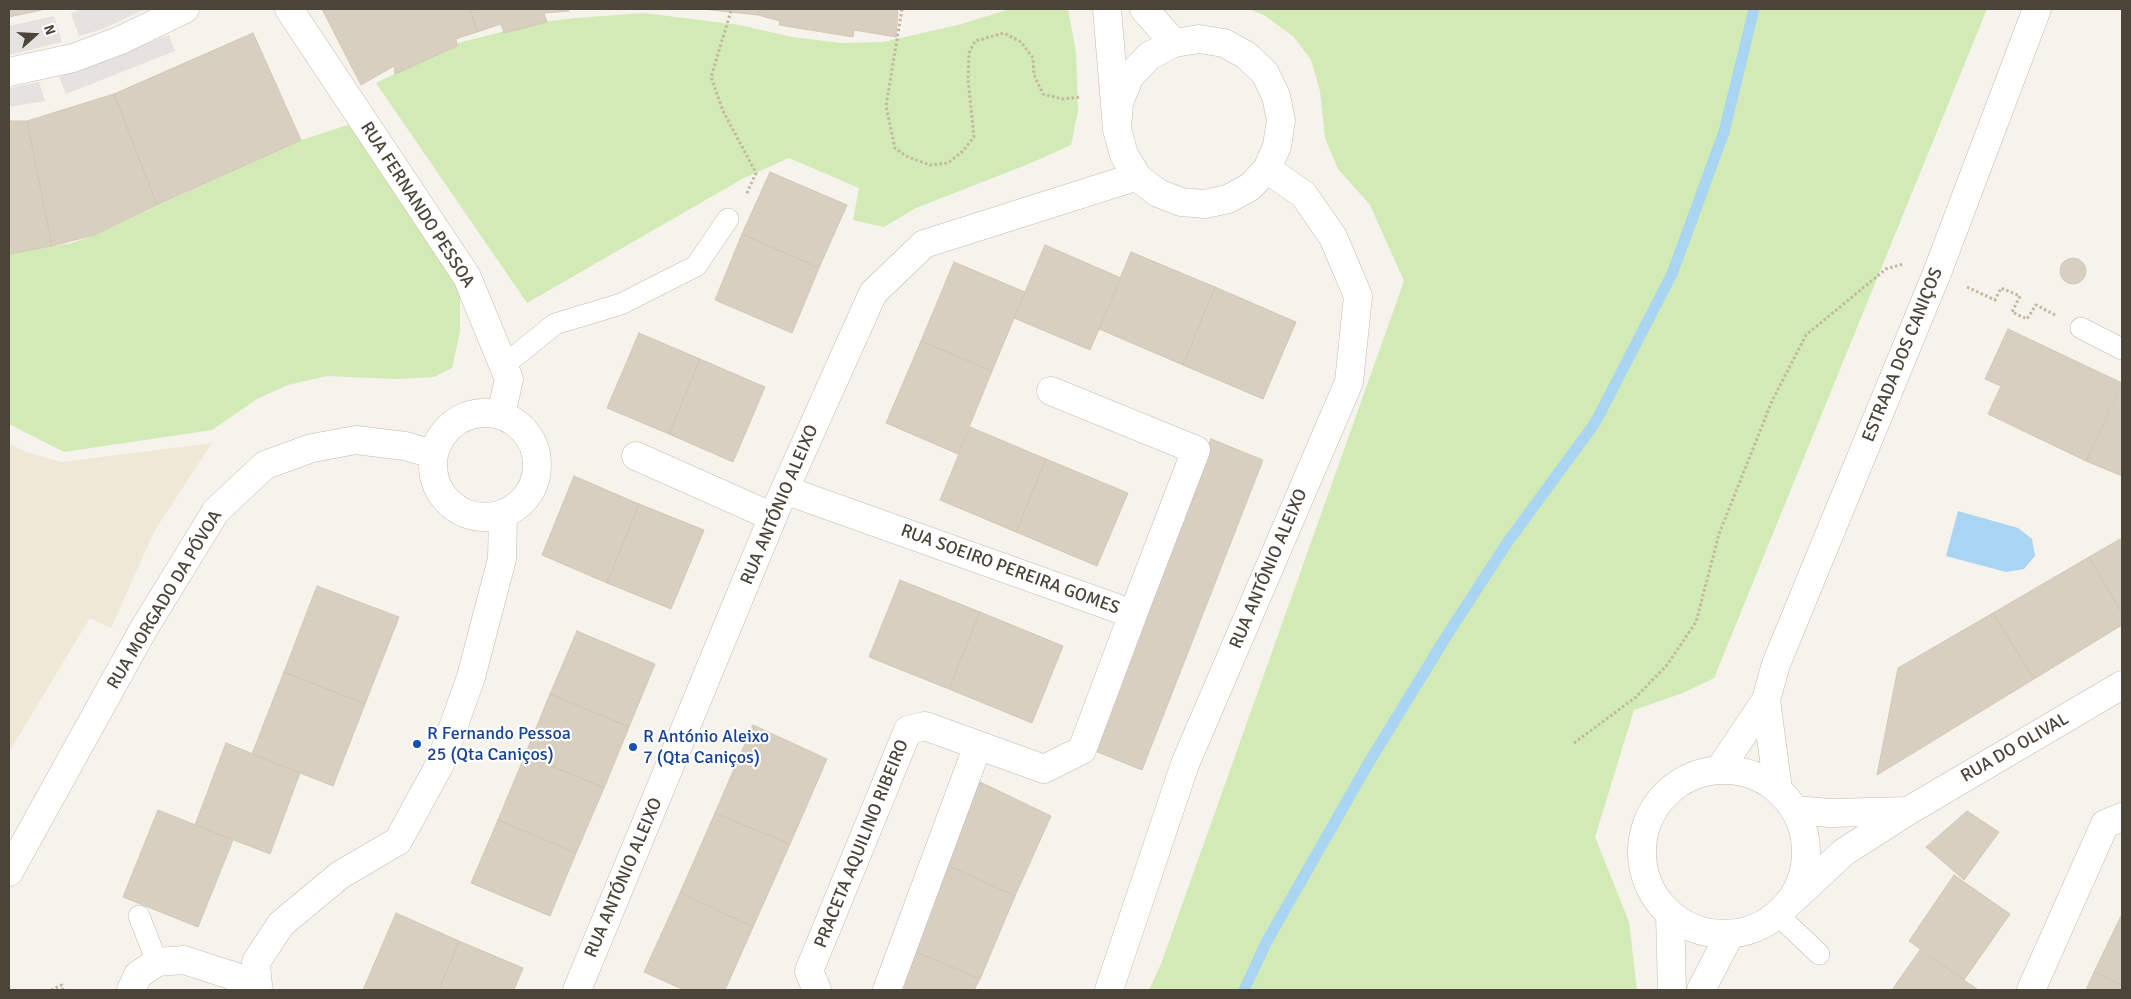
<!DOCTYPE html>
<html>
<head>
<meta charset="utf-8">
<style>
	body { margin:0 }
	#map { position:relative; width:2131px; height:999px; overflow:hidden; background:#f6f3ec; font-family:Signika,sans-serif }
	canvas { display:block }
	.frame { position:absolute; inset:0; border:10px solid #4b4439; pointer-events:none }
	.north { position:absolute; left:10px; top:10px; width:50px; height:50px; -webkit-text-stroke:4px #fff; paint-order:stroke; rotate:71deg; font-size:14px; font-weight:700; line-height:20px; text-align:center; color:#4b4439 }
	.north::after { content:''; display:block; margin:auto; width:18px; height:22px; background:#4b4439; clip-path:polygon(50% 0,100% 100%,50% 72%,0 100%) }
</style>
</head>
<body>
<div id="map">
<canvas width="2131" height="999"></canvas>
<div class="frame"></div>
<div class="north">N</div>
</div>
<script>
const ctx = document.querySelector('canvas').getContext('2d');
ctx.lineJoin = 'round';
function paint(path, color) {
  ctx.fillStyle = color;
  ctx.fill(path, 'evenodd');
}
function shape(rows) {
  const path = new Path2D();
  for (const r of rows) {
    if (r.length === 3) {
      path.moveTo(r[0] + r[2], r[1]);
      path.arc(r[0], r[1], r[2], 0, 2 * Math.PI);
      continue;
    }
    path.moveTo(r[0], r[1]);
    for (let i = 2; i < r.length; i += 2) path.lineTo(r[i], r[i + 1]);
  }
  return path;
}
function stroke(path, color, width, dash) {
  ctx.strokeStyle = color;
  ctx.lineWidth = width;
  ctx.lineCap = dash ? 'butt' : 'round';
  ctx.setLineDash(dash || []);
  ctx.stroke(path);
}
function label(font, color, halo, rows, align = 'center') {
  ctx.font = font + ' Signika,sans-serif';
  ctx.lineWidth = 4.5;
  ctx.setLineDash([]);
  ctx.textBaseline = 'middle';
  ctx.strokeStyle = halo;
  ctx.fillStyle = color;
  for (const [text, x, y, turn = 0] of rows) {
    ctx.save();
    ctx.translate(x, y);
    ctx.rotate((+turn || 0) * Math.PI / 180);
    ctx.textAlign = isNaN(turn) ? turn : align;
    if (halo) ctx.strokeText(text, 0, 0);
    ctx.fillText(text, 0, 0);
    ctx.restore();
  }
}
paint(shape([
	[212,443,155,530,111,628,90,618,9,752,9,444,26,452,62,462]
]), '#efe8d6');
paint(shape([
	[1010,9,1068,9,1076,52,1078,111,1071,145,1031,163,916,208,884,227,853,220,859,188,789,158,742,179,527,303,376,83,454,44,541,22,576,18,644,13,740,25,792,37,841,43,883,42,958,25],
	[1249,9,1987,9,1714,678,1683,693,1634,710,1595,837,1629,922,1637,990,1149,990,1161,964,1404,281,1370,205,1338,169,1325,138,1320,91,1311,60,1294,37,1264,15],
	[348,125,359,130,460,278,460,332,452,368,434,377,397,379,327,376,288,385,257,399,212,430,64,452,9,424,9,254,72,243,94,235,301,140]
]), '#d2eab5');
paint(shape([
	[81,9,146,9,100,30,79,36,71,13],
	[54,16,62,42,9,55,9,26],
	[169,35,175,51,66,94,59,77],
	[39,82,45,101,9,107,9,88]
]), '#e5e3e0');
paint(shape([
	[1958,511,2018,528,2032,539,2035,556,2024,569,2006,572,1946,556]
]), '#a9d4f2');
stroke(shape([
	[1244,990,1267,941,1368,764,1449,632,1507,543,1595,423,1672,274,1724,132,1754,9]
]), '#a9d4f2', 11);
const building = shape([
	[9,9,46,9,9,17,9,9],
	[322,9,470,9,477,32,456,39,457,46,395,74,394,66,361,85,322,9],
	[470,9,568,9,569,11,544,13,547,22,504,33,501,24,477,32,470,9],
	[702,9,759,9,758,15,702,9],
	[759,9,898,9,896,37,854,30,853,37,779,25,780,21,758,15,759,9],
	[253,33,301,140,157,205,114,94,253,33],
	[114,94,157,205,94,235,52,246,27,121,114,94],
	[9,121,27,121,52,246,9,254,9,121],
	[770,172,847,205,819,268,742,234,770,172],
	[742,234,819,268,792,333,715,300,742,234],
	[1045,245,1121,278,1090,350,1014,318,1045,245],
	[1131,252,1215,287,1183,365,1099,329,1131,252],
	[2073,271,13],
	[954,262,1025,292,992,371,921,341,954,262],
	[1215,287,1296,322,1263,399,1183,365,1215,287],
	[2008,329,2122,383,2086,461,1988,414,2001,386,1985,379,2008,329],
	[639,333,700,359,669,434,607,408,639,333],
	[921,341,992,371,958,454,886,423,921,341],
	[700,359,765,387,733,462,669,434,700,359],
	[2122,386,2122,476,2086,461,2122,386],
	[970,427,1046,459,1016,532,940,500,970,427],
	[1211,439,1263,460,1142,770,1090,749,1211,439],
	[1046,459,1128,493,1097,566,1016,532,1046,459],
	[574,476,639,504,607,583,542,555,574,476],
	[639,504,704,530,671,609,607,583,639,504],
	[2122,538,2122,613,2089,557,2122,538],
	[2089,557,2122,613,2122,625,2034,679,1993,613,2089,557],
	[900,580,980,612,949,689,869,657,900,580],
	[317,586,399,617,365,704,284,672,317,586],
	[980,612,1063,646,1032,723,949,689,980,612],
	[1993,613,2034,679,1877,775,1898,668,1993,613],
	[577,631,655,664,629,727,550,694,577,631],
	[284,672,365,704,333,786,252,754,284,672],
	[550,694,629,727,604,788,525,755,550,694],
	[753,725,827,759,790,844,715,813,753,725],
	[226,743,300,773,270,854,195,825,226,743],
	[525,755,604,788,576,853,498,820,525,755],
	[976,780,1051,816,1015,896,938,861,976,780],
	[158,810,233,840,198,927,123,897,158,810],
	[1967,811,1999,832,1964,880,1926,847,1967,811],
	[715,813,790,844,753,927,680,893,715,813],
	[498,820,576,853,550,916,471,883,498,820],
	[938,861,1015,896,980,979,902,946,938,861],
	[1954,875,2010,914,1964,980,1909,941,1954,875],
	[680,893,753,927,725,990,684,990,644,972,680,893],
	[396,913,459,941,439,990,363,990,396,913],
	[2122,914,2122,985,2094,972,2122,914],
	[459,941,523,968,514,990,439,990,459,941],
	[902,946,980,979,974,990,882,990,902,946],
	[1920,950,1977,989,1976,990,1892,990,1920,950],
	[2094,972,2122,985,2122,990,2086,990,2094,972]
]);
paint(building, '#d8cfc1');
stroke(building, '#d3c7b4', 1);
const service = shape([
	[2081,328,2122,349],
	[503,366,555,324,621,304,696,266,728,219],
	[1777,914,1819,954],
	[139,916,157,962]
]);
const minor = shape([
	[289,9,467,277,509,379,501,415],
	[9,72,73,58,121,40,185,9],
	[1051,391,1196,450,1133,614],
	[485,465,52],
	[636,456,773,517],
	[785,490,1133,614,1082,750,1044,769,925,726,908,730,809,971,817,990],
	[1795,810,1830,813,1908,811],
	[9,872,143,630,216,511,265,465,312,448,356,440,405,446,433,454],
	[1786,906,1844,852,1908,811,2122,685],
	[131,990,138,975,157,962,184,960,258,984],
	[258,990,256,962,281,924,340,875,398,841,440,764,471,677,502,559,503,515],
	[577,990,776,509,873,293,924,244,1132,178,1138,178],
	[887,990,978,745],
	[2031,990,2105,824,2122,817]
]);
const tertiary = shape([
	[1107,9,1117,129,1124,155,1138,178,1158,193,1181,202,1205,204,1228,199,1250,187,1267,169,1277,146,1281,120,1276,96,1265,73,1246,55,1224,43,1199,39,1174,43,1149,56,1130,76,1119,102,1117,129],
	[1144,9,1174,43],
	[1766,700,1778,790],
	[1719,770,1766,700,1776,664,1937,273,2037,9],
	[1724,852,82],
	[1670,914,1672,990],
	[1109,990,1185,764,1349,382,1358,296,1333,237,1304,195,1267,169],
	[1701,990,1730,934]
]);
stroke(service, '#c2bbae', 22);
stroke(minor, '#c2bbae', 29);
stroke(tertiary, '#c2bbae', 29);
stroke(shape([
	[902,9,886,106,895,148,906,156,930,165,948,163,963,151,974,137,968,79,969,53,975,41,1004,33,1021,42,1033,58,1034,75,1043,94,1062,99,1081,97],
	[731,11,711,77,723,111,756,173,746,195],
	[1967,287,1995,300,2001,288,2020,296,2012,312,2027,319,2036,305,2055,315],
	[1574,743,1636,697,1667,665,1696,622,1719,534,1772,401,1806,335,1886,269,1903,264],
	[51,990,62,985,63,990]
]), '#c4b79f', 3, [2.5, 2.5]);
stroke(service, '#fff', 21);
stroke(minor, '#fff', 28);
stroke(tertiary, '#fff', 28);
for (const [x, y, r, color] of [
	[417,744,5,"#1a4fb4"],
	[633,747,5,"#1a4fb4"]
]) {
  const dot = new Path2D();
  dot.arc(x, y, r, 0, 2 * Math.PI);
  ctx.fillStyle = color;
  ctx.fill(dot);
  stroke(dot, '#fff', 2);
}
label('18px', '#4b4439', '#fff', [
	["RUA FERNANDO PESSOA",417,205,57],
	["ESTRADA DOS CANIÇOS",1903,355,-68],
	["RUA ANTÓNIO ALEIXO",780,505,-67],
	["RUA ANTÓNIO ALEIXO",1269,569,-67],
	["RUA SOEIRO PEREIRA GOMES",1010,570,20],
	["RUA MORGADO DA PÓVOA",165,600,-59],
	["RUA DO OLIVAL",2015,748,-30],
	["PRACETA AQUILINO RIBEIRO",862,844,-68],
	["RUA ANTÓNIO ALEIXO",624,878,-67]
]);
label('18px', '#164399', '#fff', [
	["R Fernando Pessoa",427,734],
	["25 (Qta Caniços)",427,755],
	["R António Aleixo",643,737],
	["7 (Qta Caniços)",643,758]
], 'left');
</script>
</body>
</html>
